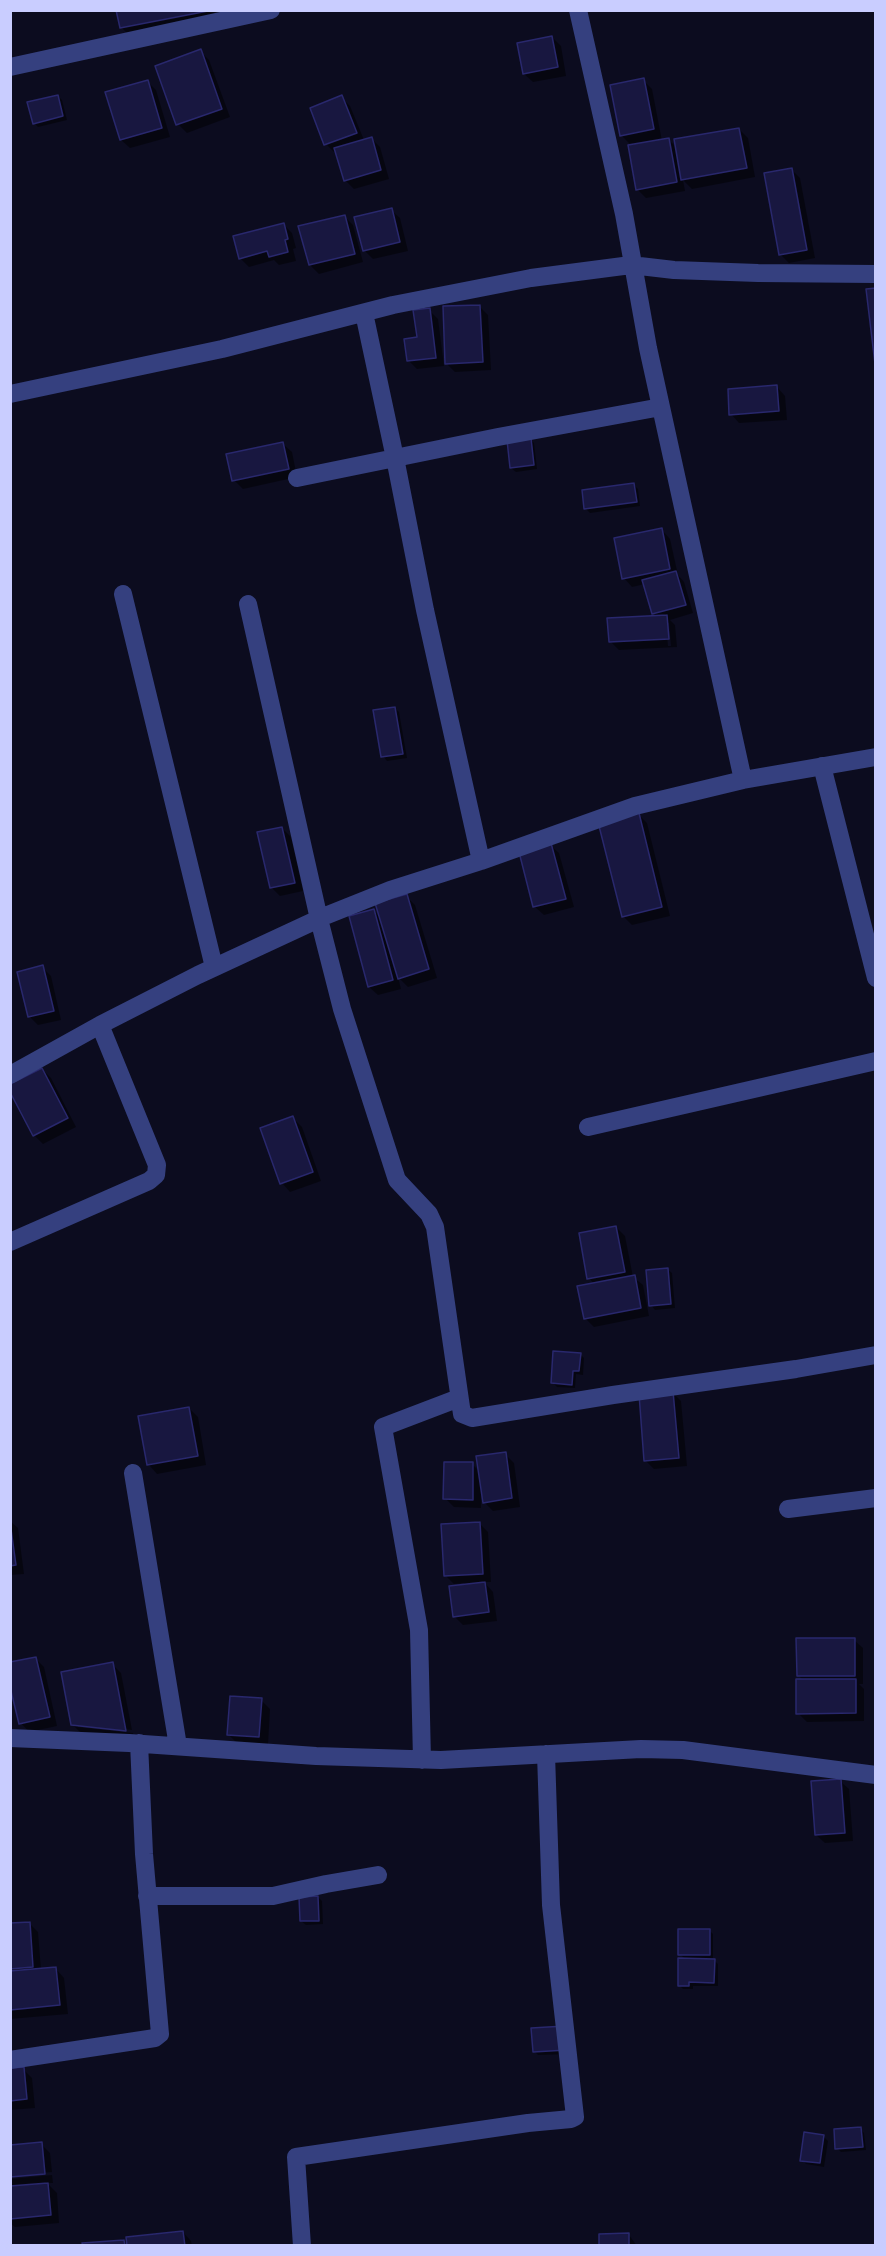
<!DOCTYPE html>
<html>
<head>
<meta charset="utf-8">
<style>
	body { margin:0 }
	#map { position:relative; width:886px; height:2256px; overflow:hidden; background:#0c0c1f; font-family:"Space Grotesk",sans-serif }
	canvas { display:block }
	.frame { position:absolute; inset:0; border:12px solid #c9cdff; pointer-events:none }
</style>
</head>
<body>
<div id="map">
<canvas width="886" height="2256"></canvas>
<div class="frame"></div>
</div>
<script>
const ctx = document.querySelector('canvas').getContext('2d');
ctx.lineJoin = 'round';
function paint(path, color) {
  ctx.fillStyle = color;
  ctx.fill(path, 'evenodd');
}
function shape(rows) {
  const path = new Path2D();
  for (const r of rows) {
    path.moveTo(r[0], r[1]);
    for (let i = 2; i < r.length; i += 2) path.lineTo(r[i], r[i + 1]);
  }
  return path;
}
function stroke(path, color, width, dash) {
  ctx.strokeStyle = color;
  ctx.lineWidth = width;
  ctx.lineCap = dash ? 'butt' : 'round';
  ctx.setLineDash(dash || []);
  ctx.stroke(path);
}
paint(shape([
	[118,10,214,10,216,19,130,36,121,27],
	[552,37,561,46,566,76,533,82,524,74],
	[200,51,209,60,230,117,187,133,178,124],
	[643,80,652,89,662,141,669,140,677,148,739,129,748,138,755,177,692,189,683,180,685,191,646,198,637,189,632,146,621,135],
	[147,81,156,90,170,137,130,148,121,140],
	[58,96,62,100,67,120,38,127,34,123],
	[341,97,350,106,364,140,371,138,380,147,389,179,354,189,345,180,337,152,335,153,326,144],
	[791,169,800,178,815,258,789,263,780,254],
	[391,210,400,218,408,251,373,259,364,250],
	[344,216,353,225,363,262,319,274,310,265],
	[283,224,292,233,296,248,293,249,296,261,279,265,274,260,249,267,240,258],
	[479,306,488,315,491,370,455,372,446,363],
	[429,310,438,319,444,366,417,369,408,360],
	[777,387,785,396,787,420,739,423,731,414],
	[530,439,534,443,537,469,516,472,511,468],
	[283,444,292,452,297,477,243,489,234,480],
	[634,485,638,489,640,506,590,513,586,509],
	[662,530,670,539,678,575,684,582,693,613,670,620,675,625,677,647,619,650,610,641,657,617,653,613,645,584,632,587,624,578],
	[666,623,669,623,671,646,668,646],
	[395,708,399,712,407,758,387,761,383,756],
	[638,814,647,823,670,916,632,925,623,916],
	[282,828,291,837,303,891,280,896,271,887],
	[550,845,559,853,574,907,544,915,535,907,521,853],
	[406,896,415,905,437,978,408,987,398,977,401,989,378,995,369,987,374,911,381,918],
	[42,967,51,976,61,1020,38,1025,29,1016],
	[42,1069,51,1078,76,1127,43,1144,34,1135,10,1088],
	[293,1118,302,1127,321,1181,290,1192,282,1183],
	[616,1227,625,1236,633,1277,643,1285,649,1316,594,1327,585,1318,594,1284,589,1278],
	[667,1269,672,1273,675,1308,655,1310,651,1305],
	[580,1354,584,1358,583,1375,576,1374,575,1388,557,1387,553,1383],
	[673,1393,681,1401,687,1466,654,1469,645,1460],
	[189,1408,198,1417,206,1465,157,1474,149,1465,140,1417],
	[505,1454,514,1463,520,1507,493,1511,484,1502,483,1491,481,1491,481,1508,454,1507,445,1498,472,1464,480,1472],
	[10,1521,18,1528,24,1574,10,1575],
	[480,1524,488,1532,491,1582,484,1582,493,1592,497,1621,463,1625,454,1616,464,1583,454,1584,445,1575],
	[854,1640,863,1648,863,1684,859,1684,864,1689,864,1721,807,1722,798,1713,804,1681,798,1675],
	[35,1658,44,1667,57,1726,29,1732,21,1723],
	[112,1664,121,1673,132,1730,78,1724,78,1727,133,1733,134,1739,82,1734,73,1725],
	[261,1700,270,1709,268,1745,237,1743,228,1734],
	[840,1781,849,1789,853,1841,825,1843,816,1835],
	[318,1897,322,1901,323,1924,306,1925,301,1921],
	[29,1923,38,1932,41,1970,56,1969,64,1978,68,2014,10,2019,10,1925],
	[709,1930,713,1934,713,1959,718,1964,718,1986,693,1986,693,1989,683,1989,679,1985,685,1959,680,1954],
	[565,2028,570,2054,538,2055,534,2051],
	[23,2069,32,2078,35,2108,10,2110,10,2070],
	[860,2129,864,2133,866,2150,841,2152,837,2148],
	[824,2137,828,2141,824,2167,806,2164,802,2160],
	[41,2144,50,2153,52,2172,10,2176],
	[52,2175,53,2183,47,2183,57,2193,59,2223,15,2227,10,2223,10,2179],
	[183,2232,191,2241,192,2246,129,2246],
	[629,2235,637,2246,601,2246]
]), '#0007');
const building = shape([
	[116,10,208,10,208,11,120,28,116,10],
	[552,36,558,67,523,74,517,43,552,36],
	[201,49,222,109,176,125,155,66,201,49],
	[644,78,654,129,620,136,610,85,644,78],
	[148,80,162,128,120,140,105,92,148,80],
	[58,95,63,116,33,124,27,102,58,95],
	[342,95,357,133,324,145,310,108,342,95],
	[739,128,747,168,681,180,674,139,739,128],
	[372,137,381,170,344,181,334,148,372,137],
	[669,138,677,182,636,190,628,145,669,138],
	[792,168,807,250,779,255,764,173,792,168],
	[392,208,400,242,363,251,354,217,392,208],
	[345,215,355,254,309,265,298,226,345,215],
	[284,223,288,239,285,240,288,252,269,257,267,251,239,259,233,236,284,223],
	[876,288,876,364,875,364,866,289,876,288],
	[480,305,483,362,445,364,443,306,480,305],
	[430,308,436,358,407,361,404,339,417,337,413,310,430,308],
	[777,385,779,411,729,415,728,389,777,385],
	[531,438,534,465,510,468,507,440,531,438],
	[283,442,289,469,232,481,226,454,283,442],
	[634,483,637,502,584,509,582,490,634,483],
	[662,528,670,569,622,579,614,538,662,528],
	[676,571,686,605,652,614,642,580,676,571],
	[667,615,669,639,609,642,607,618,667,615],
	[395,707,403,754,381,757,373,710,395,707],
	[639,813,662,907,622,917,598,822,639,813],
	[282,827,295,883,270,888,257,832,282,827],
	[551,843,566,899,533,907,519,852,551,843],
	[407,894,429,969,398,979,375,903,407,894],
	[374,909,393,980,368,987,349,916,374,909],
	[43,965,54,1011,28,1017,17,972,43,965],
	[42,1068,68,1118,33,1136,10,1092,10,1084,42,1068],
	[293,1116,313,1172,280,1184,260,1128,293,1116],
	[616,1226,625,1272,587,1279,579,1233,616,1226],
	[668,1268,671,1304,649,1306,646,1270,668,1268],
	[635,1275,641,1308,584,1319,577,1286,635,1275],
	[553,1351,581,1353,579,1371,573,1371,572,1385,551,1383,553,1351],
	[673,1391,679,1458,644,1461,639,1394,673,1391],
	[189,1407,198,1456,147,1465,138,1416,189,1407],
	[506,1452,512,1498,483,1503,476,1456,506,1452],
	[444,1462,473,1462,473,1500,443,1499,444,1462],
	[10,1522,16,1565,10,1566,10,1522],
	[480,1522,483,1574,444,1576,441,1524,480,1522],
	[485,1582,489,1612,453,1617,449,1586,485,1582],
	[796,1638,855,1638,855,1676,797,1676,796,1638],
	[36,1657,50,1717,19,1724,10,1687,10,1662,36,1657],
	[113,1662,126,1731,71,1725,61,1672,113,1662],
	[796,1679,856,1679,856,1713,796,1714,796,1679],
	[230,1696,262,1698,259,1737,227,1735,230,1696],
	[841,1779,845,1833,815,1835,811,1781,841,1779],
	[318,1896,319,1921,300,1921,299,1897,318,1896],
	[30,1922,33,1967,10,1969,10,1923,30,1922],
	[678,1929,710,1929,710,1955,678,1955,678,1929],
	[678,1958,715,1959,714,1983,689,1982,689,1986,678,1986,678,1958],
	[56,1967,60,2005,10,2010,10,1971,56,1967],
	[565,2026,567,2050,533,2052,531,2028,565,2026],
	[24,2067,27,2099,10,2101,10,2068,24,2067],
	[861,2127,863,2147,835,2149,834,2129,861,2127],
	[804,2132,824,2135,820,2163,800,2161,804,2132],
	[42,2142,45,2174,10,2177,10,2145,42,2142],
	[48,2183,51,2215,10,2219,10,2186,48,2183],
	[183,2231,185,2246,127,2246,126,2237,183,2231],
	[629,2233,629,2246,599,2246,599,2234,629,2233],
	[124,2240,125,2246,83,2246,82,2243,124,2240]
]);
paint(building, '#181740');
stroke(building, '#29286d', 1.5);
stroke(shape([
	[578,10,624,214,648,348,743,780],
	[10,67,271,10],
	[364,313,395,458,425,610,481,861],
	[10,394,222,349,393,305,531,278,631,265,674,270,758,273,876,274],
	[297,478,498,437,661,407],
	[123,594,214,967],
	[248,604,319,919,342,1009,397,1180,429,1214,435,1227,462,1414,472,1418,613,1395,796,1369,876,1355],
	[822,766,876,978],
	[10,1075,100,1025,198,975,325,916,390,890,481,861,635,806,743,780,876,757],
	[588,1127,876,1061],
	[10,1242,149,1181,156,1175,157,1165,100,1025],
	[133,1473,178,1746],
	[788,1509,876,1498],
	[10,1738,129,1743,316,1756,441,1760,641,1749,683,1750,876,1775],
	[422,1760,419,1630,383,1427,459,1398],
	[147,1896,273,1896,326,1884,378,1875],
	[10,2060,155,2038,160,2034,144,1854,139,1743],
	[302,2246,296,2157,528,2123,571,2119,575,2117,551,1905,546,1754]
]), '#35407f', 18);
</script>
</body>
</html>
